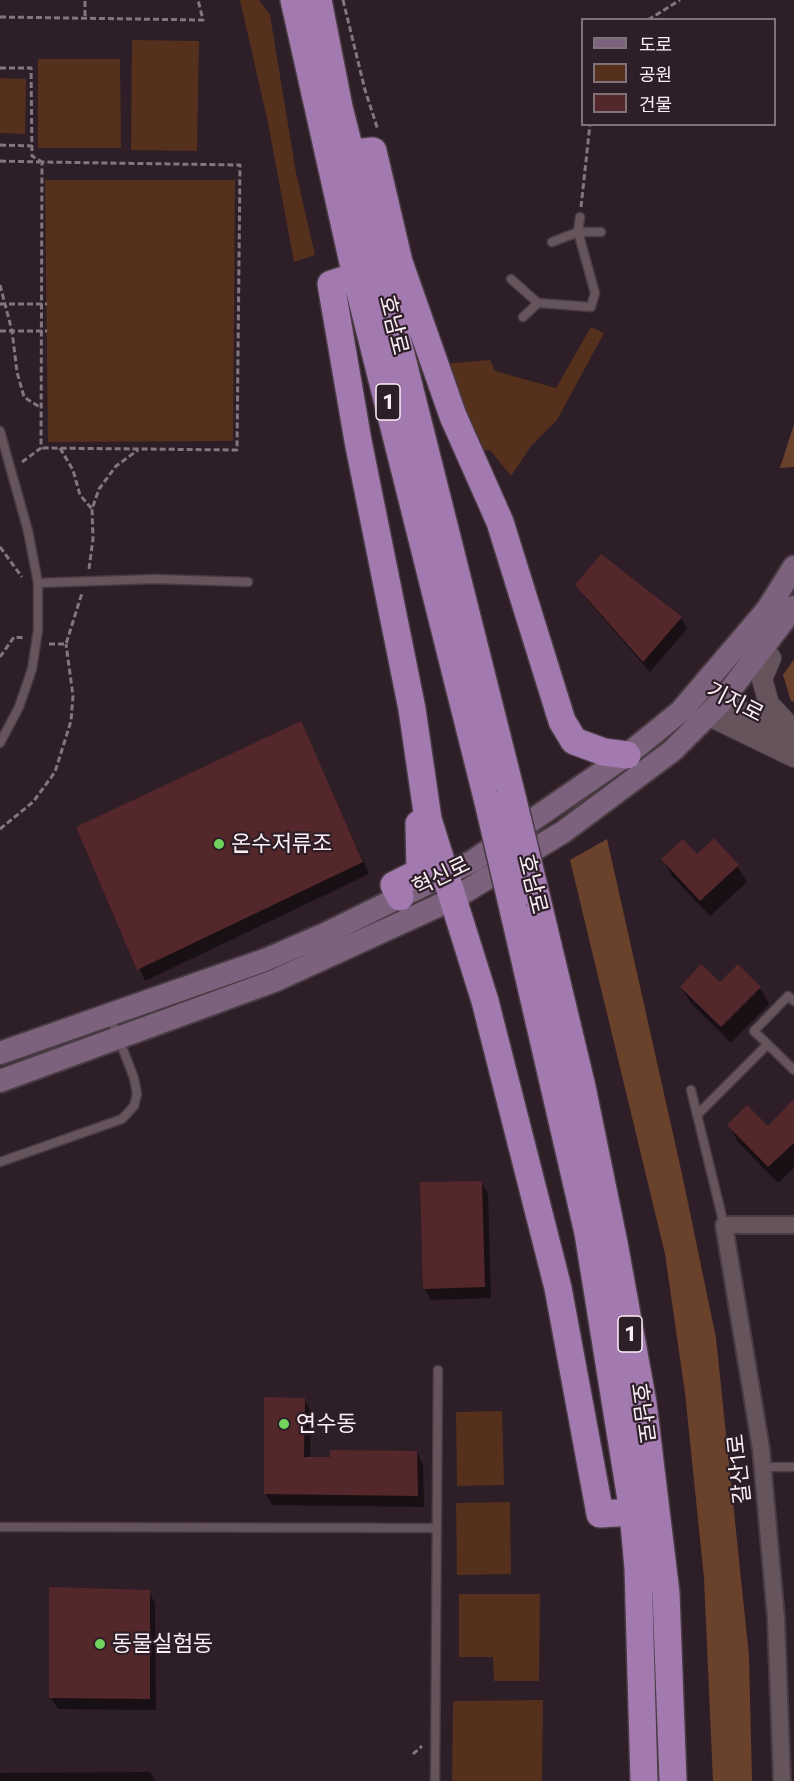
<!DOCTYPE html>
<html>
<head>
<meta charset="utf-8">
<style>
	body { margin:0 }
	#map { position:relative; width:794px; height:1781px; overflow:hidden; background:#2e1e27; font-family:Commissioner,"Noto Sans KR",sans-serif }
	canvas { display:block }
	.legend { position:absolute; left:581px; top:18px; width:195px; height:108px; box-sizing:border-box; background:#2e1e27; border:2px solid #807279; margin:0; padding:8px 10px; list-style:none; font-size:18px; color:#fbeff5 }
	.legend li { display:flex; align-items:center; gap:12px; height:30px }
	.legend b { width:30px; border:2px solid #807279 }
</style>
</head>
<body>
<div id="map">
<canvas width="794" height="1781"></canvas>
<ul class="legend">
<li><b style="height:8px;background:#7c627c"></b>도로</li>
<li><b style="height:16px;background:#54301d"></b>공원</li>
<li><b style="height:16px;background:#54272a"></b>건물</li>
</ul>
</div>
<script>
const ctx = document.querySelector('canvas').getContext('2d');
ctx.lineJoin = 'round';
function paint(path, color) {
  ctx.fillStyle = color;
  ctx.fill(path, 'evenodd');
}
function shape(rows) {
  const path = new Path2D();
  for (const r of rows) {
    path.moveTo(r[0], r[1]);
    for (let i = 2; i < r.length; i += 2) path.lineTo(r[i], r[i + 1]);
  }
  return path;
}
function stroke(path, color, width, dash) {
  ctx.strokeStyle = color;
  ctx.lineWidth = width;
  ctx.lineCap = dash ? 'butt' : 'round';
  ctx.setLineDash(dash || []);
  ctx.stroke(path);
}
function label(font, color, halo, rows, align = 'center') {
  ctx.font = font + ' Commissioner,"Noto Sans KR",sans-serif';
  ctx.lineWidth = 4.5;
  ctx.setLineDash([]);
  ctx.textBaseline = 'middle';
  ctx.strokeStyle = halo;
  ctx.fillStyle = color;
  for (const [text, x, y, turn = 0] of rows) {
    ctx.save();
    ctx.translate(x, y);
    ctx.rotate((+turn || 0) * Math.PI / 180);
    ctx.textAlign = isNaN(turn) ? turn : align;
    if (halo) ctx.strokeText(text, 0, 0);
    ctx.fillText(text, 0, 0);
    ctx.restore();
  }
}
paint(shape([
	[240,0,259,0,270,15,296,173,315,255,294,262,268,123],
	[132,40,199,41,197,151,131,150],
	[38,59,120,59,121,148,38,148],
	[0,78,26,79,25,134,0,133],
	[45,180,235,180,233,441,48,442],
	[591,327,604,333,557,420,531,446,511,476,490,450,475,451,440,364,490,360,495,371,556,388],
	[502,1411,504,1485,457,1486,456,1412],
	[510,1502,511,1574,457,1575,456,1503],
	[459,1594,540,1594,539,1681,494,1681,493,1657,459,1657],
	[543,1700,542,1781,452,1781,453,1701]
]), '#54301d');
paint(shape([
	[794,424,794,467,780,468],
	[794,659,794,702,791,701,783,675],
	[607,839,682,1174,716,1338,749,1656,752,1781,713,1781,704,1578,685,1393,665,1254,570,860]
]), '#6a412b');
paint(shape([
	[577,585,681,618,687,629,650,672,584,596],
	[301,723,369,874,145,981,78,828],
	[697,856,737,866,747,882,710,916,672,876,663,859],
	[720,984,760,988,769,1004,731,1043,691,1003,681,987],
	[794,1110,794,1168,778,1183,738,1142,729,1125,768,1129],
	[481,1182,488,1194,491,1298,431,1300,424,1288],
	[304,1399,311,1411,310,1458,416,1452,423,1464,424,1507,272,1505,266,1494],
	[149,1592,155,1603,156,1710,58,1709,51,1698],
	[150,1772,155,1781,0,1781,0,1773]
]), '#0007');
paint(shape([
	[601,554,682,617,643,662,575,585],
	[301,721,363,862,137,970,76,827],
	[714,838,739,865,700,901,661,859,683,839,697,854],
	[701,964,720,982,738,964,761,987,721,1027,680,987],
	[794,1099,794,1143,768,1167,727,1125,747,1105,768,1126],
	[482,1181,485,1287,423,1289,420,1182],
	[264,1397,305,1398,304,1457,330,1457,330,1450,417,1451,418,1496,264,1494],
	[49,1587,150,1590,150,1699,49,1698]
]), '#54272a');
const service = shape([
	[552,242,578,232,601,232],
	[511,279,538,303],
	[523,317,538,303,591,307,595,293,578,232,580,217],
	[0,431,28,531,38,583,38,630,32,669,19,707,0,743],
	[38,583,155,579,248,582],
	[794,1001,788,996,754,1031,794,1070],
	[691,1090,724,1225],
	[697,1115,767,1045],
	[0,1162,122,1119,134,1106,137,1094,134,1078,110,1016],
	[763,1467,794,1467],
	[0,1527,435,1528],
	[435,1781,438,1370]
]);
const minor = shape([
	[782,1781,776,1618,761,1449,724,1225,794,1225]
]);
const tertiary = shape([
	[763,649,771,658,762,679,769,704,787,723,783,733],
	[700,691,794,736],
	[695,709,794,757]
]);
const secondary = shape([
	[0,1053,265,960,325,934,473,861,627,755,681,711,767,610,794,567],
	[0,1081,274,981,453,899,563,832,672,751,721,702,794,607]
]);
const trunk = shape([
	[294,0,356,276,488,802],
	[318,0,339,107,510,788],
	[353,153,373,151,399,262,453,416,500,522,562,721,574,741,604,752,627,755],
	[356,276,331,284,358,441,412,709,428,819,485,1001,558,1288,600,1514,633,1512],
	[536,895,582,1087,614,1243,643,1403,666,1593,673,1781],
	[400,897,394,885,420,872,419,824,422,822],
	[513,909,588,1233,633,1512,638,1568,644,1781]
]);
stroke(service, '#483b42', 11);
stroke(minor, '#483b42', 20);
stroke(tertiary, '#483b42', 22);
stroke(secondary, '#483b42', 26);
stroke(trunk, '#483b42', 30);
stroke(shape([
	[343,0,365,90,378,130],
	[85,16,85,0],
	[0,17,203,20,198,0],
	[648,20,680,0],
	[0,68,31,68,32,156,42,162],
	[0,145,32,146],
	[0,161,40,162],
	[581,207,590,124],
	[0,285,12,331,17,372,24,397,41,408],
	[0,304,47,304],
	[0,331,47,331],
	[60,448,73,470,80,495,92,509],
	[22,462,41,448,42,162,240,165,237,450,41,448],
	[0,547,22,577],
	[89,569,93,539,92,509,99,489,116,466,138,450],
	[49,644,66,644,82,593],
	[0,657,14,637,24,638],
	[0,829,33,802,55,772,71,721,73,696,66,644],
	[413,1754,422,1746]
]), '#84767e', 3, [6, 3]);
stroke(service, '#66545d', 8);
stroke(minor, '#66545d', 16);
stroke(tertiary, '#66545d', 20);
stroke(secondary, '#7c627c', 22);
stroke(trunk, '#a27ab0', 27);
const trunkBridge = shape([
	[510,788,536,895],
	[488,802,513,909]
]);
stroke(trunkBridge, '#483b42', 30, []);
stroke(trunkBridge, '#a27ab0', 27);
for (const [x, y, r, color] of [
	[219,844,6,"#71d35e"],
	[284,1424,6,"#71d35e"],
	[100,1644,6,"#71d35e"]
]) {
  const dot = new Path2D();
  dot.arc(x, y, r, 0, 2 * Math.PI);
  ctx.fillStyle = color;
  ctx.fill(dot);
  stroke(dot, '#2e1e27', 2);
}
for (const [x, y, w] of [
	[388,402,24],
	[630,1334,24]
]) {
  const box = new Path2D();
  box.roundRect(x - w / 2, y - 18, w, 36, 4.5);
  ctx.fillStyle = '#2e1e27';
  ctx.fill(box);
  stroke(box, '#fbeff5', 1.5);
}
label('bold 21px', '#fbeff5', null, [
	["1",388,402],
	["1",630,1334]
]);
label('22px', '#fbeff5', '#2e1e27', [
	["호남로",394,325,76],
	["기지로",735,702,27],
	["혁신로",441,876,-26],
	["호남로",533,884,76],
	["호남로",643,1413,82],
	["갈산1로",739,1469,-96]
]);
label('22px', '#fbeff5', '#2e1e27', [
	["온수저류조",231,844],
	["연수동",296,1424],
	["동물실험동",112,1644]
], 'left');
</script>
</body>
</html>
